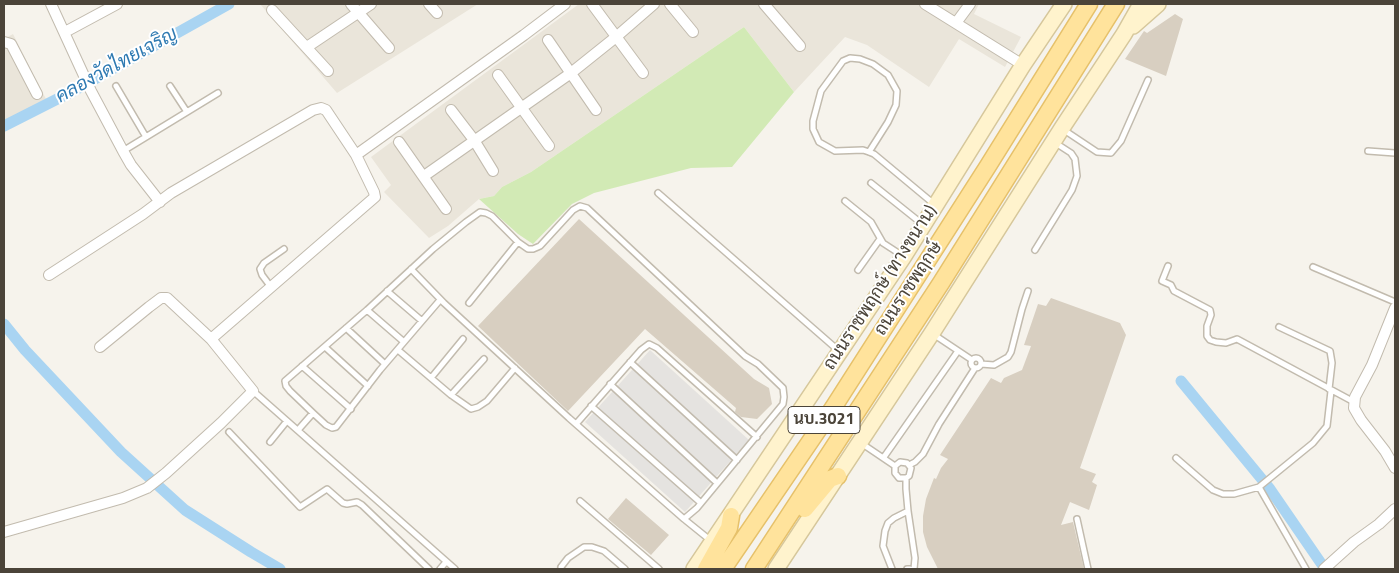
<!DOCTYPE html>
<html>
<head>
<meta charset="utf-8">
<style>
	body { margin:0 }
	#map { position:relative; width:1399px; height:573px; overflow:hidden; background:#f6f3ec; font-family:"Titillium Web",sans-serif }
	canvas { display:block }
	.frame { position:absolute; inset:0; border:5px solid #4b4439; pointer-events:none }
</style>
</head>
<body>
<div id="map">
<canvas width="1399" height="573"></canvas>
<div class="frame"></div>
</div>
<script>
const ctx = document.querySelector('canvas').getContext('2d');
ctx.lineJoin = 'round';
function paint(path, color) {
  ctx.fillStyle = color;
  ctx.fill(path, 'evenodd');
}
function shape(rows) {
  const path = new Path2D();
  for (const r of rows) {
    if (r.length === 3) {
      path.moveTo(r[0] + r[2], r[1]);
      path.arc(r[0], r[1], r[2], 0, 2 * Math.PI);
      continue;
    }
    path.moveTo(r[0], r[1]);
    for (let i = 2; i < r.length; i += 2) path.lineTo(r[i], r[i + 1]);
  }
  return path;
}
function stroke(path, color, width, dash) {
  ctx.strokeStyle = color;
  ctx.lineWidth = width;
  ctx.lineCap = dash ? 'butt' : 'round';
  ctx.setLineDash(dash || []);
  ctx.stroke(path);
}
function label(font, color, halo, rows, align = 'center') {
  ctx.font = font + ' "Titillium Web",Sarabun,sans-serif';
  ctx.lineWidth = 4;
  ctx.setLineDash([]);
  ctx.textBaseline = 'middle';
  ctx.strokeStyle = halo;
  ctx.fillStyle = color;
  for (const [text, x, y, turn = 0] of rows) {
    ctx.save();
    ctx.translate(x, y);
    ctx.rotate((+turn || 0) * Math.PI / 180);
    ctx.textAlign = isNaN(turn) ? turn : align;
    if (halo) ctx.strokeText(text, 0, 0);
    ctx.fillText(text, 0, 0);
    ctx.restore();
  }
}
paint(shape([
	[260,4,478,4,337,93],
	[579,4,979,4,974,14,1021,37,1005,67,959,39,929,87,867,45,845,37,794,92,744,27,531,172,502,187,494,196,479,199,448,226,429,238,384,192,391,185,371,157],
	[13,34,46,99,4,121,4,39]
]), '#eae5da');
paint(shape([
	[744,27,794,92,732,167,691,168,594,193,572,204,533,244,518,234,479,199,494,196,502,187,531,172]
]), '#d2eab5');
paint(shape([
	[650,350,749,440,685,512,585,422]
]), '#e5e3e0');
stroke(shape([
	[4,126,77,89,229,4],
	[4,324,25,350,121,452,185,510,251,552,280,569],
	[1181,381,1270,489,1325,569]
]), '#a9d4f2', 11);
paint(shape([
	[1175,14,1183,19,1166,76,1125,59,1144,31,1147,33],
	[579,219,754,379,769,388,772,404,757,419,741,417,735,412,736,408,645,329,568,411,478,326],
	[1051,298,1120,323,1126,335,1080,468,1096,474,1092,482,1097,485,1089,510,1070,502,1061,525,1073,522,1084,569,938,569,927,547,923,532,923,516,926,499,934,478,936,479,941,468,948,459,940,455,991,378,1001,383,1004,378,1022,370,1031,346,1024,345,1038,304,1046,306],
	[626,498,669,535,651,555,608,519]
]), '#d8cfc1');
const lane = shape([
	[116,86,146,137],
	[170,86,187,112],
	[1064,130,1097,152,1111,153,1121,141,1148,80],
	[123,151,218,93],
	[1368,151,1395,153],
	[869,152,888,122,896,105,897,91,888,75,873,64,860,59,850,58,843,61,821,91,813,121,813,129,819,142,835,151,863,150,869,152,874,154,934,204],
	[871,183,921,223],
	[658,193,839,351],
	[845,201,871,222,883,243,903,256],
	[1035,250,1072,190,1077,176,1075,159,1071,153,1054,142],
	[1168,266,1162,281,1171,285,1174,291,1210,310,1211,315,1207,326,1207,336,1210,340,1216,342,1226,343,1237,339,1354,402],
	[1313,267,1395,302],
	[411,269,444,303,569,418,684,519,710,540],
	[858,270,880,239],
	[271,287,262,275,260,269,264,263,284,249],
	[387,291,422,321],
	[469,303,518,242],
	[367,310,404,342],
	[1279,327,1330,351,1332,363,1329,389],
	[346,328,385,364],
	[933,334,972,360],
	[325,347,368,386],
	[398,350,451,395,471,409,478,407,487,401,515,368],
	[976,363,5],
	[630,362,737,460],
	[981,364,994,365,1008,357,1011,352,1022,309,1028,291],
	[302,366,351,409],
	[431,378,463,339],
	[610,384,717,483],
	[253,391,455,569],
	[451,395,484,359],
	[591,406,701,503],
	[313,413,326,425,332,428,336,427,380,370,440,300],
	[576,424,641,350,649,344,657,348,757,437],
	[298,430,313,413,290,391,286,386,285,381,367,310,433,249,466,222,480,212,486,213,492,216,518,242,528,249,533,249,540,246,573,210,580,206,587,208,745,356,758,364,783,388,784,397,783,404,697,508,684,519],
	[229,432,300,507,327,489,343,503,347,504,357,502,362,505,429,569],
	[270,442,287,421],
	[861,443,895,466],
	[884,457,958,351],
	[1176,458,1213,490,1223,494,1234,494,1259,487,1313,443,1327,426,1331,391],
	[909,465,915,462,923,454,939,424,975,368],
	[906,478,899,478,895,473,895,466,900,462,907,463,911,468,909,476,906,478,906,489,908,511,915,558,914,569],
	[1259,487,1306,569],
	[580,501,659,569],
	[1077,519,1088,569],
	[561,567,568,558,584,547,592,547,604,551,625,569],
	[440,569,446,562],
	[892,569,883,546,885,531,888,523,894,518,908,511],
	[907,569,910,569]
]);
const street = shape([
	[51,4,91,91,123,151,131,165,160,202],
	[351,4,389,48],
	[429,4,437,13],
	[592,4,643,73],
	[670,4,693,32],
	[764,4,800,46],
	[925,4,1023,65],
	[272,10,328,71],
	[956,23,970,4],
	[65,32,117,4],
	[548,40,596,110],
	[4,42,11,44,37,94],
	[307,47,371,4],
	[498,75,549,146],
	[451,110,474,140,493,171],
	[399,142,446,209],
	[356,155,524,35,565,4],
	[424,176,571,73,616,37,654,4],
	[49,275,143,214,171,193,313,110,321,108,326,110,356,155,374,192,375,197,211,339],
	[1395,308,1372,365,1355,397,1354,408,1361,420,1385,451,1395,468],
	[4,532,123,498,147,488,166,473,221,423,253,391,211,339,167,298,161,298,149,307,100,347],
	[1324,569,1354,542,1379,524,1395,509]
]);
const secondary = shape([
	[1133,26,1158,4],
	[694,569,904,256,1023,65,1064,4],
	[776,569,932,333,1062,128,1124,34,1141,4]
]);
const primary = shape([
	[805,509,830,479,838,476],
	[706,569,729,528,731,516],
	[723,569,833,408,988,166,1089,4],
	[754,569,941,283,1116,4]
]);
stroke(lane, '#c2bbae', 8);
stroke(street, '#c2bbae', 12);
stroke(secondary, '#d6c79b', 18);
stroke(primary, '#e6c16a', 19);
stroke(lane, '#fff', 5);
stroke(street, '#fff', 10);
stroke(secondary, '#fff3cd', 15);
stroke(primary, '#ffe39c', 16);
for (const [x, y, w] of [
	[824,420,72]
]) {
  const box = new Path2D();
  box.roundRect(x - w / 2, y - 13.5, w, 27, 4);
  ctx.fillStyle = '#fff';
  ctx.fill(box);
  stroke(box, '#4b4439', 1);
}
label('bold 16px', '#4b4439', null, [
	["นบ.3021",824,420]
]);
label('18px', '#4b4439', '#fff', [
	["ถนนราชพฤกษ์ (ทางขนาน)",881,288,-57],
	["ถนนราชพฤกษ์",909,289,-57]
]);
label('italic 19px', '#2e7ab2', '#fff', [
	["คลองวัดไทยเจริญ",117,66,-29]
]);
</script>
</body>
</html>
